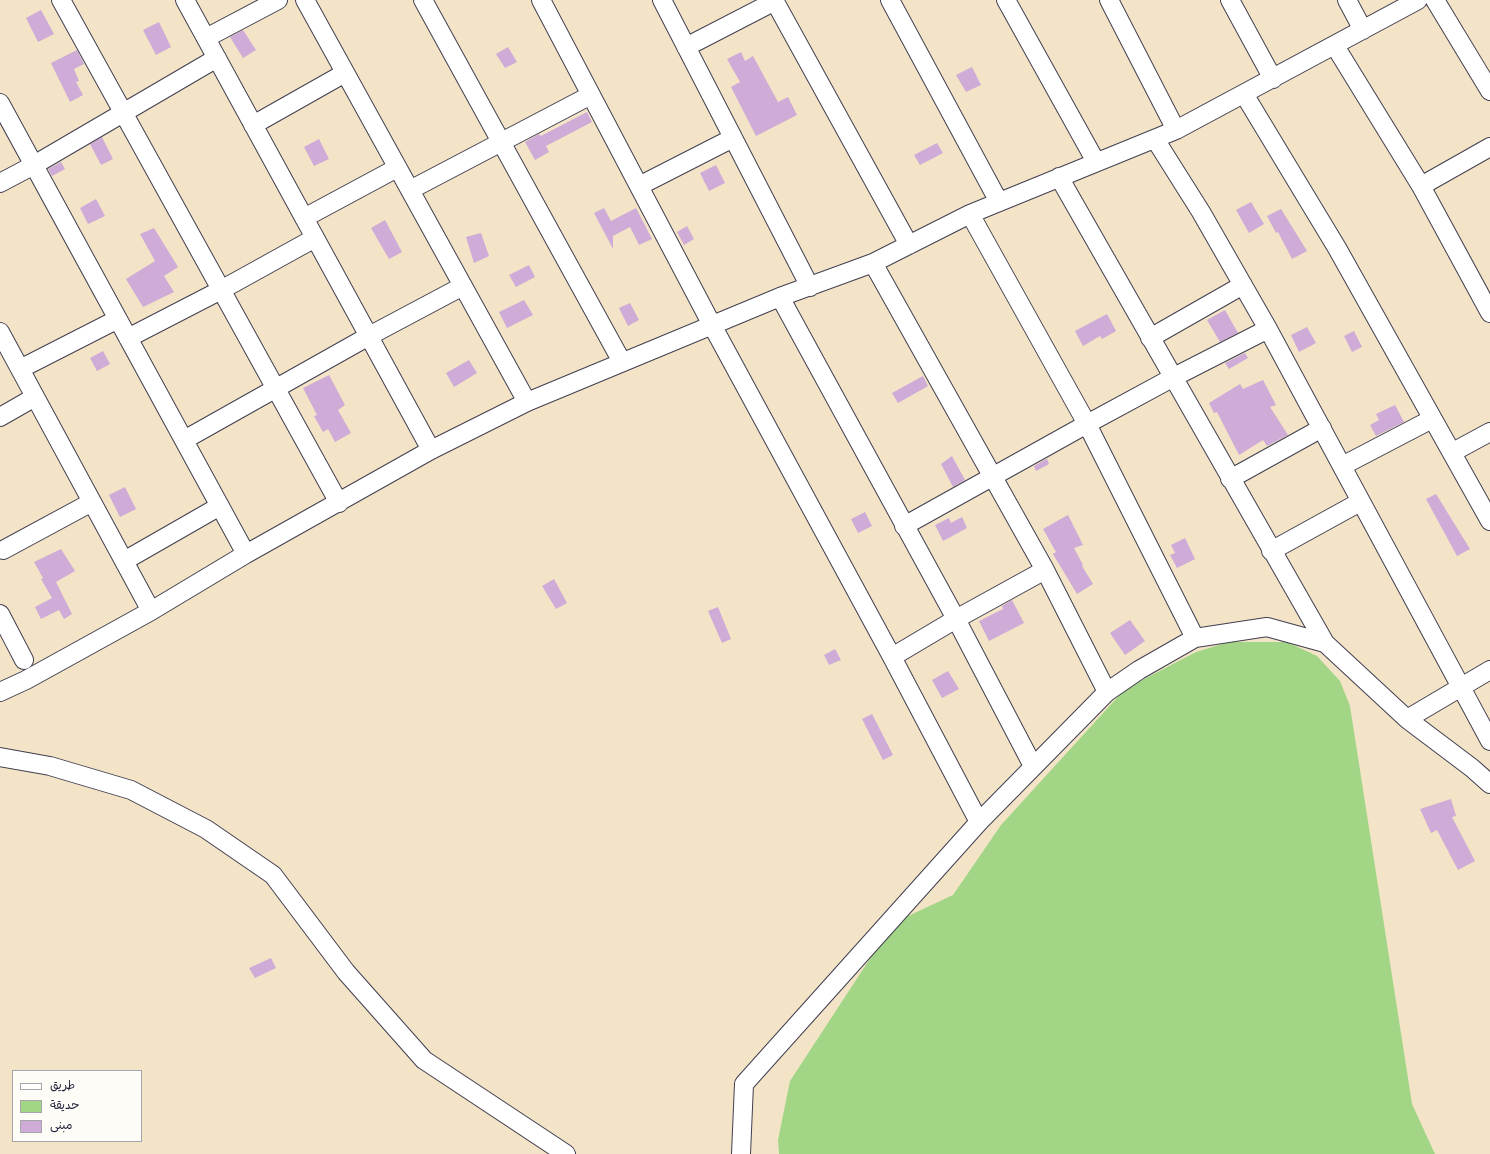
<!DOCTYPE html>
<html>
<head>
<meta charset="utf-8">
<style>
	body { margin:0 }
	#map { position:relative; width:1490px; height:1154px; overflow:hidden; background:#f3e3c7; font-family:"Indie Flower","Playpen Sans Arabic",sans-serif }
	canvas { display:block }
	.legend { position:absolute; left:12px; top:1070px; width:130px; height:72px; box-sizing:border-box; background:#fdfcf7; border:1px solid #a5a5ac; margin:0; padding:5px 7px; list-style:none; font-size:12px; color:#22223b }
	.legend li { display:flex; align-items:center; gap:8px; height:20px }
	.legend b { width:20px; border:1px solid #a5a5ac }
</style>
</head>
<body>
<div id="map">
<canvas width="1490" height="1154"></canvas>
<ul class="legend">
<li><b style="height:5px;background:#fff"></b>طريق</li>
<li><b style="height:11px;background:#a2d686"></b>حديقة</li>
<li><b style="height:11px;background:#cfabd7"></b>مبنى</li>
</ul>
</div>
<script>
const ctx = document.querySelector('canvas').getContext('2d');
ctx.lineJoin = 'round';
function paint(path, color) {
  ctx.fillStyle = color;
  ctx.fill(path, 'evenodd');
}
function shape(rows) {
  const path = new Path2D();
  for (const r of rows) {
    path.moveTo(r[0], r[1]);
    for (let i = 2; i < r.length; i += 2) path.lineTo(r[i], r[i + 1]);
  }
  return path;
}
function stroke(path, color, width, dash) {
  ctx.strokeStyle = color;
  ctx.lineWidth = width;
  ctx.lineCap = dash ? 'butt' : 'round';
  ctx.setLineDash(dash || []);
  ctx.stroke(path);
}
paint(shape([
	[1229,642,1287,642,1317,656,1340,681,1350,706,1412,1104,1435,1154,779,1154,778,1140,790,1081,873,954,904,918,953,895,1001,825,1125,689,1196,652]
]), '#a2d686');
paint(shape([
	[41,10,54,34,38,42,26,18],
	[159,22,171,47,156,55,143,30],
	[243,30,256,50,243,58,230,37],
	[508,47,517,62,505,68,496,54],
	[77,50,84,64,74,69,79,81,76,82,83,95,70,102,51,63],
	[741,52,745,61,753,56,778,102,788,97,797,115,756,136,731,87,740,82,727,59],
	[972,67,981,85,966,92,956,75],
	[587,112,592,122,546,146,549,152,535,160,525,142,539,134,541,136],
	[102,137,113,159,101,165,90,144],
	[319,139,329,159,314,166,304,147],
	[937,143,943,153,920,165,914,155],
	[61,162,65,169,52,176,48,169],
	[716,165,725,183,709,191,700,173],
	[96,199,105,216,88,224,80,208],
	[1251,202,1264,224,1249,233,1236,210],
	[604,208,611,221,636,208,652,239,639,245,630,227,613,236,613,249,594,213],
	[1281,209,1307,251,1292,259,1278,232,1276,233,1267,216],
	[385,220,402,252,389,259,371,228],
	[687,226,694,239,684,245,677,232],
	[154,228,178,267,164,276,174,292,143,307,126,279,155,261,140,234],
	[481,233,489,256,474,263,466,237],
	[529,265,535,277,516,287,509,275],
	[524,300,533,315,507,328,499,312],
	[630,303,639,320,628,326,619,308],
	[1225,310,1238,333,1220,342,1207,320],
	[1107,314,1116,331,1102,339,1100,336,1083,346,1075,331],
	[1307,327,1316,343,1299,352,1291,335],
	[1354,331,1362,347,1352,352,1344,336],
	[103,351,110,364,97,371,90,358],
	[1245,353,1248,358,1229,369,1225,363],
	[469,360,477,373,454,387,446,373],
	[329,375,345,405,338,410,351,433,335,442,328,429,323,432,314,416,317,415,303,388],
	[923,376,928,386,898,403,892,393],
	[1263,380,1276,405,1270,407,1288,435,1267,446,1263,440,1239,455,1217,412,1214,413,1209,403,1240,384,1243,389],
	[1395,405,1404,422,1376,436,1370,425,1379,420,1376,414],
	[1059,452,1047,459,1049,464,1036,471,1034,466],
	[952,456,965,480,953,487,941,464],
	[125,487,136,509,120,517,109,495],
	[1436,494,1470,549,1457,556,1426,499],
	[865,512,872,526,858,533,851,519],
	[1068,515,1083,545,1074,548,1083,565,1082,566,1093,584,1077,594,1053,554,1056,552,1043,529],
	[962,517,967,528,943,541,935,525,949,518,951,523],
	[1185,538,1195,559,1177,568,1170,555,1175,553,1171,545],
	[61,549,75,571,56,582,72,614,64,619,59,610,41,619,35,607,52,598,41,579,43,578,34,562],
	[554,579,567,603,556,609,542,586],
	[1012,600,1024,623,989,641,979,621,1003,609,1002,606],
	[718,607,731,639,722,643,708,611],
	[1130,620,1145,641,1125,655,1110,633],
	[835,649,841,660,829,665,824,655],
	[948,671,959,689,942,698,932,680],
	[872,714,893,755,883,760,862,719],
	[1451,799,1456,816,1452,817,1475,861,1458,870,1437,830,1431,833,1420,809],
	[271,958,276,968,255,978,249,968]
]), '#cfabd7');
const minor = shape([
	[61,0,339,503],
	[185,0,431,450],
	[305,0,527,402],
	[423,0,622,362],
	[541,0,712,325,892,657,979,822],
	[662,0,810,287],
	[774,0,909,245],
	[890,0,999,202],
	[1006,0,1096,162],
	[1109,0,1176,130],
	[1230,0,1273,79],
	[1347,0,1363,30],
	[1435,0,1490,91],
	[206,38,278,0],
	[1335,46,1421,186,1490,313],
	[686,47,775,1],
	[1244,94,1337,248,1490,521],
	[0,103,246,554],
	[253,125,345,73],
	[1155,139,1201,212,1268,329,1490,741],
	[1059,177,1325,643],
	[0,183,34,165,217,58],
	[639,186,733,138],
	[1421,186,1490,147],
	[410,190,591,95],
	[970,214,1087,424,1195,638],
	[304,218,397,168],
	[873,263,1045,570,1107,692],
	[780,297,956,619,1033,766],
	[0,332,151,611],
	[128,338,221,290,315,238],
	[1150,338,1243,285],
	[20,369,118,319],
	[0,417,35,397],
	[184,440,369,336,463,286],
	[1453,452,1490,432],
	[1342,466,1432,419],
	[1230,479,1322,428],
	[904,526,1087,424,1172,378,1268,329],
	[3,550,92,502],
	[1271,551,1360,502],
	[124,561,220,506],
	[0,614,24,660],
	[892,657,956,619,1045,570],
	[0,692,26,680,151,611,246,554,431,450,527,402,780,297,873,263,970,214,1176,130,1418,0],
	[1407,719,1490,670],
	[0,757,50,766,131,790,206,829,273,875,346,972,424,1060,566,1154],
	[741,1154,744,1084,979,822,1107,692,1139,670,1195,638,1267,627,1325,643,1407,719,1472,768,1490,784]
]);
stroke(minor, '#413f50', 20);
stroke(minor, '#fff', 18);
</script>
</body>
</html>
